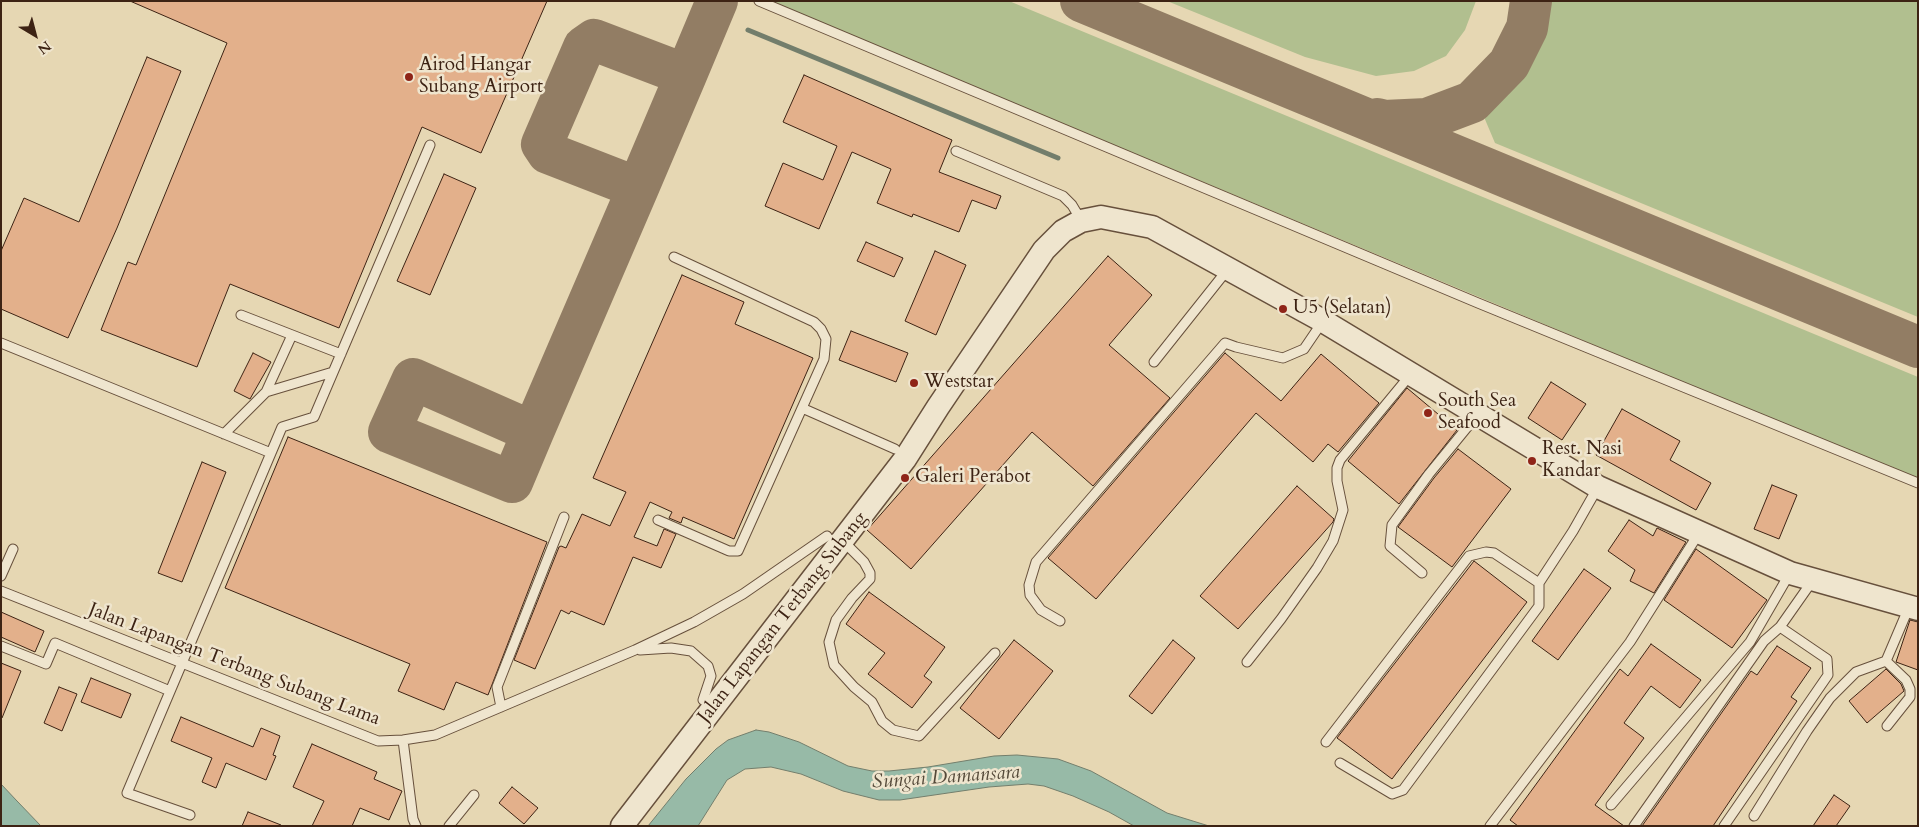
<!DOCTYPE html>
<html>
<head>
<meta charset="utf-8">
<style>
	body { margin:0 }
	#map { position:relative; width:1919px; height:827px; overflow:hidden; background:#e6d7b3; font-family:Cardo,serif }
	canvas { display:block }
	.frame { position:absolute; inset:0; border:2px solid #3d2314; pointer-events:none }
	.north { position:absolute; left:10px; top:10px; width:50px; height:50px; -webkit-text-stroke:4px #efe5ce; paint-order:stroke; rotate:143deg; font-size:14px; font-weight:700; line-height:20px; text-align:center; color:#3d2314 }
	.north::after { content:''; display:block; margin:auto; width:18px; height:22px; background:#3d2314; clip-path:polygon(50% 0,100% 100%,50% 72%,0 100%) }
</style>
</head>
<body>
<div id="map">
<canvas width="1919" height="827"></canvas>
<div class="frame"></div>
<div class="north">N</div>
</div>
<script>
const ctx = document.querySelector('canvas').getContext('2d');
ctx.lineJoin = 'round';
function paint(path, color) {
  ctx.fillStyle = color;
  ctx.fill(path, 'evenodd');
}
function shape(rows) {
  const path = new Path2D();
  for (const r of rows) {
    path.moveTo(r[0], r[1]);
    for (let i = 2; i < r.length; i += 2) path.lineTo(r[i], r[i + 1]);
  }
  return path;
}
function stroke(path, color, width, dash) {
  ctx.strokeStyle = color;
  ctx.lineWidth = width;
  ctx.lineCap = dash ? 'butt' : 'round';
  ctx.setLineDash(dash || []);
  ctx.stroke(path);
}
function label(font, color, halo, rows, align = 'center') {
  ctx.font = font + ' Cardo,serif';
  ctx.lineWidth = 5;
  ctx.setLineDash([]);
  ctx.textBaseline = 'middle';
  ctx.strokeStyle = halo;
  ctx.fillStyle = color;
  for (const [text, x, y, turn = 0] of rows) {
    ctx.save();
    ctx.translate(x, y);
    ctx.rotate((+turn || 0) * Math.PI / 180);
    ctx.textAlign = isNaN(turn) ? turn : align;
    if (halo) ctx.strokeText(text, 0, 0);
    ctx.fillText(text, 0, 0);
    ctx.restore();
  }
}
paint(shape([
	[769,1,1009,1,1918,377,1918,480],
	[1167,1,1476,1,1465,30,1446,56,1414,71,1376,76,1305,57],
	[1549,1,1918,1,1918,317,1495,143,1484,117,1515,87,1537,51,1549,6]
]), '#b1bf8f');
const water = shape([
	[756,730,769,732,799,742,848,766,872,771,889,771,928,767,994,756,1017,755,1058,759,1091,771,1167,813,1209,826,1134,826,1109,812,1073,796,1044,786,1028,784,989,787,900,800,879,800,843,791,801,774,771,767,745,769,727,780,698,826,648,826,686,779,716,749,728,740,756,730],
	[1,784,17,801,41,826,1,826,1,784]
]);
paint(water, '#97baa7');
stroke(water, '#737e6c', 1);
stroke(shape([
	[748,30,1058,158]
]), '#737e6c', 5);
stroke(shape([
	[1081,1,1918,347],
	[1377,119,1384,121,1427,119,1472,102,1509,64,1527,28,1531,1],
	[638,188,548,153,542,144,584,47,594,40,686,75],
	[533,432,413,379,389,432,512,482,533,432,638,188,686,75,717,1]
]), '#927d64', 42);
const building = shape([
	[130,1,547,1,481,153,422,127,339,328,230,284,197,367,101,330,128,262,136,265,227,43,130,1],
	[147,57,181,71,117,228,68,338,1,309,1,251,24,198,79,222,147,57],
	[804,75,952,140,939,172,1001,196,996,209,972,200,959,232,913,214,912,217,877,203,891,169,852,152,819,229,765,206,783,163,823,180,837,146,783,122,804,75],
	[444,174,476,188,430,295,397,281,444,174],
	[866,242,903,258,894,277,857,261,866,242],
	[935,251,966,265,936,335,905,321,935,251],
	[1108,256,1152,295,1109,345,1170,398,1093,486,1032,432,911,569,867,530,1108,256],
	[682,275,744,302,735,324,813,358,734,539,683,517,681,523,669,518,672,512,650,502,634,537,657,546,664,529,676,534,661,568,633,557,604,625,571,611,569,614,561,610,535,669,514,660,559,547,561,546,566,548,582,514,610,526,626,492,593,478,682,275],
	[851,331,908,353,896,382,839,360,851,331],
	[253,353,271,362,250,399,234,391,253,353],
	[1225,353,1281,401,1321,354,1379,403,1338,452,1328,444,1313,462,1256,413,1096,599,1048,558,1225,353],
	[1551,382,1586,404,1562,440,1528,418,1551,382],
	[1407,388,1457,430,1399,504,1348,461,1407,388],
	[1622,409,1680,441,1670,460,1711,483,1696,510,1596,455,1622,409],
	[288,437,547,542,488,695,456,682,444,710,398,691,410,664,225,588,288,437],
	[1458,449,1511,489,1452,567,1398,527,1434,478,1458,449],
	[202,462,226,472,182,582,158,573,202,462],
	[1772,485,1797,495,1779,539,1754,529,1772,485],
	[1297,486,1334,519,1333,522,1238,629,1200,596,1297,486],
	[1629,520,1653,536,1657,528,1686,542,1654,593,1630,581,1635,570,1608,551,1629,520],
	[1696,549,1767,600,1732,648,1664,600,1696,549],
	[1474,561,1527,602,1392,779,1337,738,1474,561],
	[1584,569,1611,588,1558,660,1532,641,1584,569],
	[869,592,945,647,924,676,932,682,912,708,868,674,885,653,846,624,869,592],
	[1,612,44,631,35,652,1,637,1,612],
	[1910,620,1918,622,1918,670,1896,662,1910,620],
	[1014,640,1053,671,999,739,960,708,1014,640],
	[1173,640,1195,658,1152,714,1129,696,1173,640],
	[1651,644,1701,680,1680,708,1651,686,1624,723,1644,738,1595,805,1624,826,1518,826,1510,820,1620,669,1628,676,1651,644],
	[1777,646,1811,668,1791,697,1797,701,1713,826,1642,826,1751,671,1757,675,1777,646],
	[1,663,21,671,2,718,1,718,1,663],
	[1886,669,1901,684,1904,691,1867,723,1849,701,1886,669],
	[91,678,131,694,121,718,81,702,91,678],
	[59,687,77,694,62,731,44,723,59,687],
	[181,717,253,747,261,728,280,736,273,755,276,756,266,780,226,763,216,788,202,782,212,758,171,741,181,717],
	[312,744,377,772,374,779,402,791,389,820,360,808,352,826,312,826,324,801,293,787,312,744],
	[512,787,538,808,524,824,499,803,512,787],
	[1834,795,1850,806,1836,826,1813,826,1834,795],
	[248,812,281,825,281,826,242,826,248,812]
]);
paint(building, '#e3b08b');
stroke(building, '#3d2314', 1);
const service = shape([
	[759,1,1478,303,1918,483],
	[956,151,1063,196,1072,205,1081,220],
	[241,315,341,354],
	[1,343,271,453],
	[1154,362,1228,269],
	[266,392,292,335],
	[802,408,895,449],
	[224,434,266,392,333,372],
	[658,520,729,551,738,551,824,359,826,339,821,329,814,322,674,257],
	[843,541,864,562,870,573,870,579,852,598,836,620,829,642,834,665,854,687,872,702,882,721,893,730,919,736,995,653],
	[1422,573,1390,546,1392,525,1429,474,1478,414],
	[1,576,13,549],
	[1539,583,1573,531,1598,487],
	[1,591,378,741,403,740,435,735,635,650,694,622,743,594,827,536],
	[1060,621,1041,610,1030,595,1029,585,1036,562,1225,343,1236,347,1283,358,1304,349,1323,321],
	[1,646,46,664,55,643,170,691],
	[640,650,671,648,691,651,708,666,711,676,703,700],
	[1886,661,1906,680,1910,689,1910,697,1887,726],
	[1247,662,1281,619,1317,568,1333,541,1343,510,1337,481,1337,468,1340,460,1411,374],
	[501,707,497,687,564,517],
	[403,740,413,819,416,826],
	[1326,742,1469,556,1486,552,1494,553,1539,583,1539,606,1403,790,1392,794,1340,763],
	[1611,805,1750,642,1790,573],
	[190,815,127,793,282,427,314,417,430,145],
	[1754,816,1807,731,1830,698,1856,672,1886,661,1909,607],
	[449,826,474,795],
	[1490,826,1630,642,1699,533],
	[1634,826,1764,641,1780,627],
	[1724,826,1828,675,1827,659,1780,627,1813,580]
]);
const tertiary = shape([
	[622,826,905,459,938,407,1044,250,1063,231,1081,221,1101,217,1152,227,1323,321,1598,487,1790,573,1918,609]
]);
stroke(service, '#67503c', 11);
stroke(tertiary, '#67503c', 25);
stroke(service, '#efe5ce', 9);
stroke(tertiary, '#efe5ce', 22);
for (const [x, y, r, color] of [
	[409,77,5,"#8f2418"],
	[1283,309,5,"#8f2418"],
	[914,383,5,"#8f2418"],
	[1428,413,5,"#8f2418"],
	[1532,461,5,"#8f2418"],
	[905,478,5,"#8f2418"]
]) {
  const dot = new Path2D();
  dot.arc(x, y, r, 0, 2 * Math.PI);
  ctx.fillStyle = color;
  ctx.fill(dot);
  stroke(dot, '#efe5ce', 2);
}
label('19px', '#3d2314', '#efe5ce', [
	["Airod Hangar",419,66],
	["Subang Airport",419,88],
	["U5 (Selatan)",1293,309],
	["Weststar",924,383],
	["South Sea",1438,402],
	["Seafood",1438,424],
	["Rest. Nasi",1542,450],
	["Kandar",1542,472],
	["Galeri Perabot",915,478]
], 'left');
label('19px', '#3d2314', '#efe5ce', [
	["Jalan Lapangan Terbang Subang",783,618,-52],
	["Jalan Lapangan Terbang Subang Lama",234,665,21]
]);
label('italic 20px', '#544939', '#efe5ce', [
	["Sungai Damansara",946,778,-4]
]);
</script>
</body>
</html>
